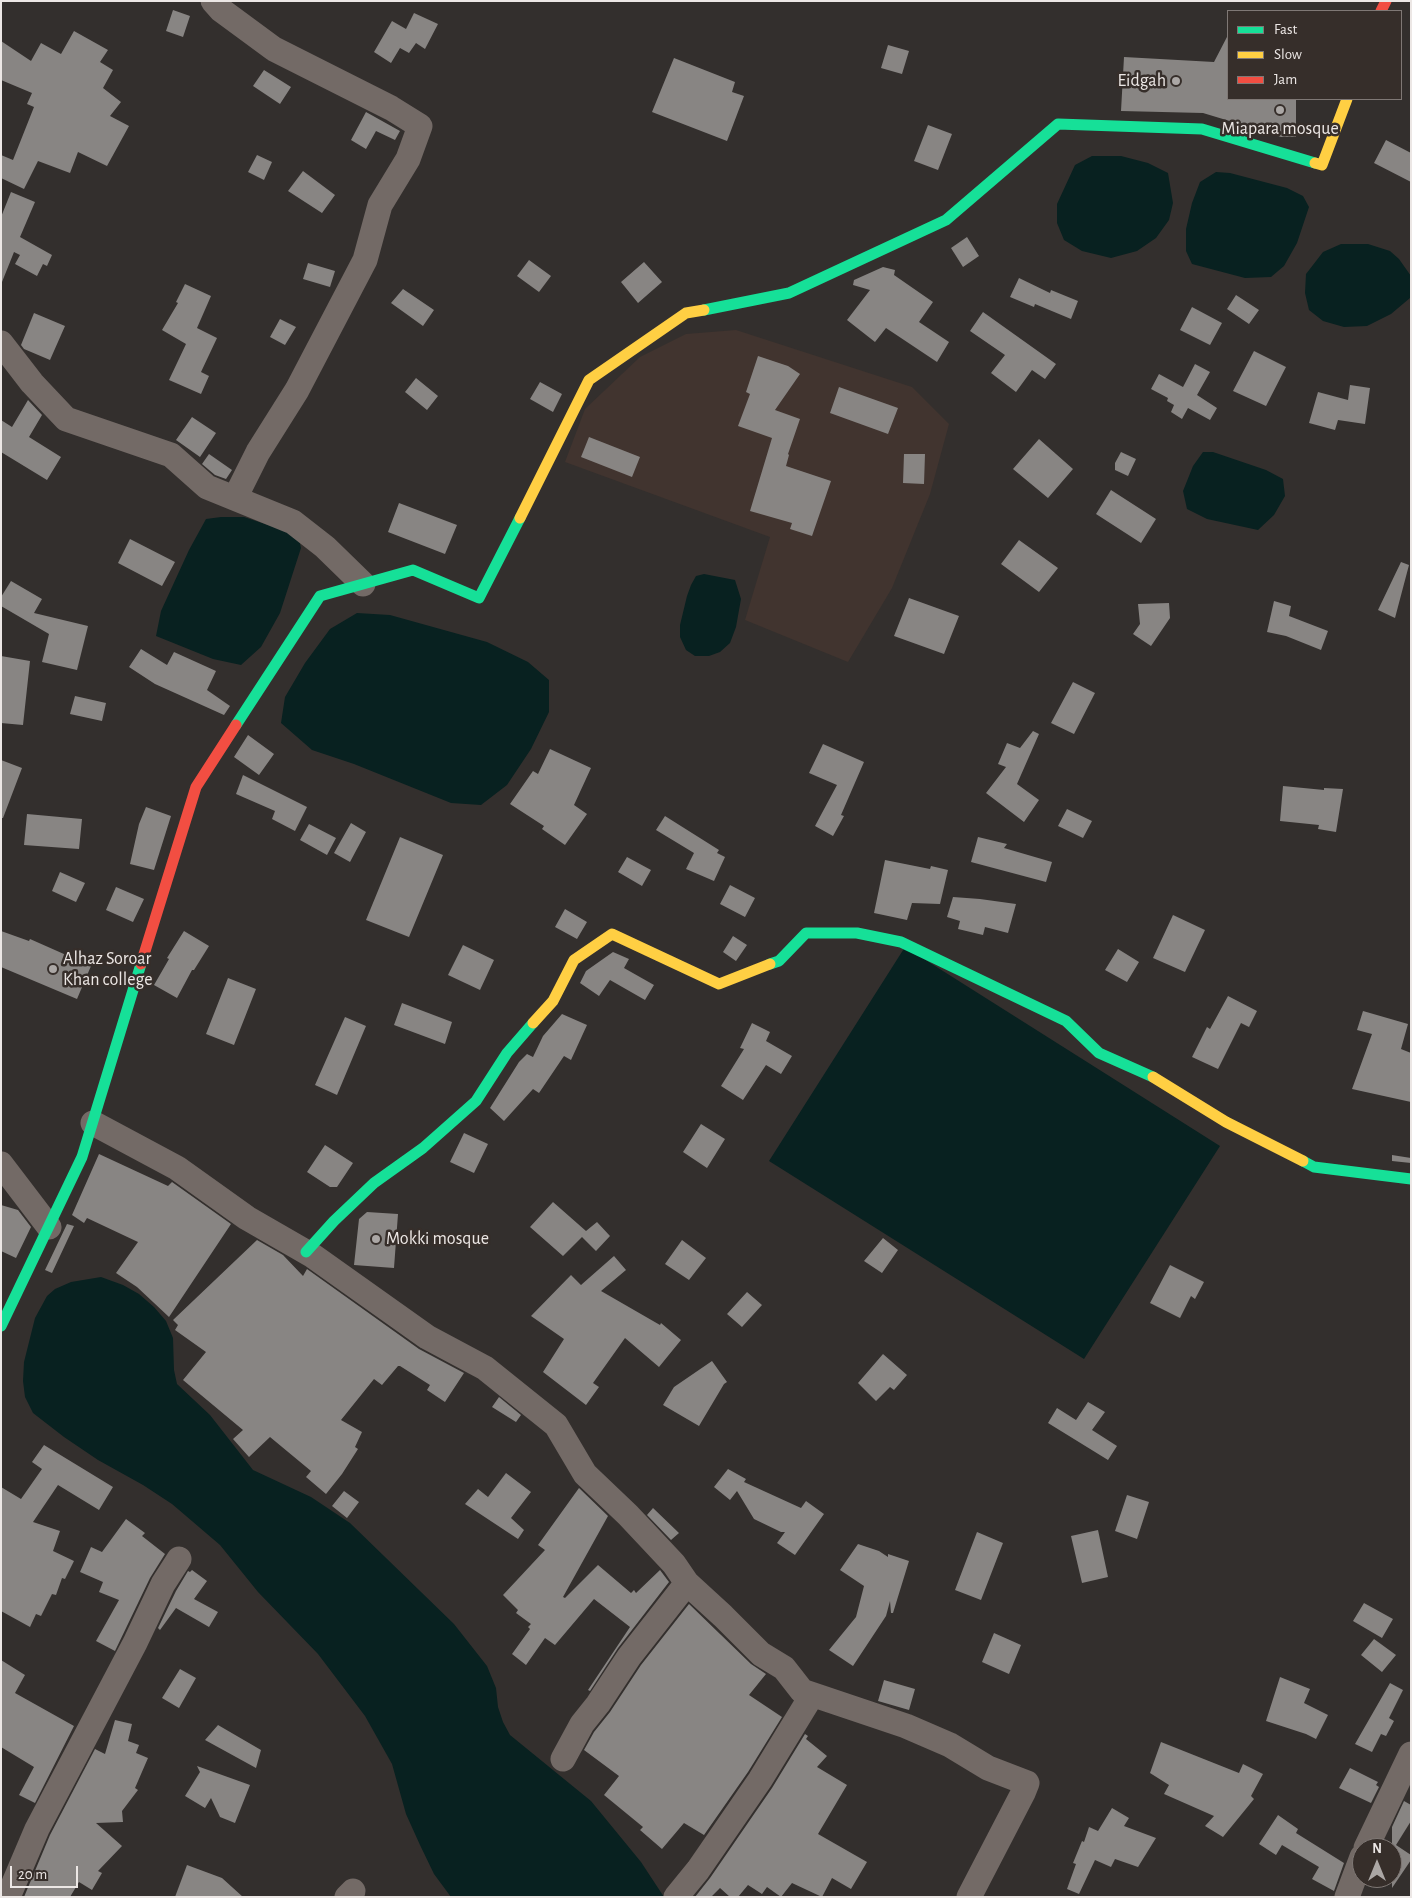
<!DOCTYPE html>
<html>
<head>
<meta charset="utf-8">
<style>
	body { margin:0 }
	#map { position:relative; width:1412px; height:1898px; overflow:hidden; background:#332f2d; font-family:"Alegreya Sans",sans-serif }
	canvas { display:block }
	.frame { position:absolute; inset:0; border:2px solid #ece7e5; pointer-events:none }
	.legend { position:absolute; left:1227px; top:10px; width:175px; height:90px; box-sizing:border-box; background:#362e2a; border:1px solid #7f7875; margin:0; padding:6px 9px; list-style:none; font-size:15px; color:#ece7e5 }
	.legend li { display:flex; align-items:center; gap:10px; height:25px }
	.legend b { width:25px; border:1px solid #7f7875 }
	.north { position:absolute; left:1352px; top:1838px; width:50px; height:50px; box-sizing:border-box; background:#362e2a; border:1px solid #7f7875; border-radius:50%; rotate:0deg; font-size:14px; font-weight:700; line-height:20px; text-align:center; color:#ece7e5 }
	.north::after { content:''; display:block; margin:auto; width:18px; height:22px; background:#aba7a5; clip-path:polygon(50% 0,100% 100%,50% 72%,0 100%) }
	.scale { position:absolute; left:10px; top:1866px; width:68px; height:22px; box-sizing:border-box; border:2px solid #ece7e5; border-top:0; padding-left:6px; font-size:15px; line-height:18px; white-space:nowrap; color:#ece7e5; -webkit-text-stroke:4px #362e2a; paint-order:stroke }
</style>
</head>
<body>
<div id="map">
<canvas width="1412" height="1898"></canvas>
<div class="frame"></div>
<ul class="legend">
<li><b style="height:6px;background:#16e098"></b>Fast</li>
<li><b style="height:6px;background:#ffcf43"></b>Slow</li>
<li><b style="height:6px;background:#f24e42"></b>Jam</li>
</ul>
<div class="north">N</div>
<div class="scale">20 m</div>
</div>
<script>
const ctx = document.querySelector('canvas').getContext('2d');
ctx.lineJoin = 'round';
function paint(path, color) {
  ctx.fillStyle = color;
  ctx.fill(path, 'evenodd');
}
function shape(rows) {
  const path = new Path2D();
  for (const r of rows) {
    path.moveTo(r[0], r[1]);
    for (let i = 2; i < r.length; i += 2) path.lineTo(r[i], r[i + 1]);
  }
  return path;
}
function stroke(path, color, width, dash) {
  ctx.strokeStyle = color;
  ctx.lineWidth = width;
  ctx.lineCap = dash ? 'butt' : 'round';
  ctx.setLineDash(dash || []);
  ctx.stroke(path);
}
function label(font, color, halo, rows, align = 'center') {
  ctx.font = font + ' "Alegreya Sans",sans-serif';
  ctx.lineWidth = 5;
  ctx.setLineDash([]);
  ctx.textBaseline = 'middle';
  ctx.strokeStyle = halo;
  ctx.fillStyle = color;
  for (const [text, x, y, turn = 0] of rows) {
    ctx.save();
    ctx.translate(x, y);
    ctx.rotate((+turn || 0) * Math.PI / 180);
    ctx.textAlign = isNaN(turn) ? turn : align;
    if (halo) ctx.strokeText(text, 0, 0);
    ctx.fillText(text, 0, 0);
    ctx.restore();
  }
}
paint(shape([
	[736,330,912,387,949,424,930,494,892,588,848,662,745,620,770,537,565,462,585,409,640,357,686,334]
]), '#41342f');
paint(shape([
	[1092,156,1121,156,1148,163,1168,173,1173,203,1169,220,1156,238,1137,251,1111,258,1082,251,1064,240,1057,223,1057,204,1075,165],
	[1216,172,1230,173,1287,188,1303,196,1309,207,1297,243,1284,266,1271,277,1245,278,1192,264,1186,251,1186,229,1192,203,1200,182],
	[1341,244,1368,244,1390,251,1399,259,1411,276,1410,298,1391,314,1367,326,1344,327,1323,321,1309,310,1305,293,1306,274,1323,252],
	[1203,452,1213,452,1266,470,1283,479,1285,496,1274,515,1258,530,1207,519,1187,509,1183,491,1193,466],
	[221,517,244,517,298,535,301,548,280,613,261,647,241,665,213,659,156,636,161,611,189,550,206,519],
	[704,574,735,580,741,599,736,627,730,643,720,652,709,656,695,656,686,650,680,637,680,625,687,596,691,585,696,576],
	[357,613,390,615,487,642,528,662,549,680,549,712,531,749,507,785,481,805,451,803,354,764,312,750,281,723,285,697,305,663,330,629],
	[905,947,1220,1146,1084,1359,769,1161],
	[101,1277,123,1285,139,1294,154,1307,166,1321,173,1338,174,1370,177,1384,210,1415,253,1470,311,1497,350,1523,454,1624,487,1666,496,1688,498,1707,503,1722,510,1735,591,1801,641,1862,664,1897,451,1897,434,1874,420,1845,406,1814,392,1764,365,1716,318,1654,258,1592,220,1545,172,1504,143,1485,98,1460,64,1437,33,1413,25,1397,23,1381,24,1362,35,1318,47,1296,55,1289,71,1282]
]), '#082120');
paint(shape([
	[173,10,190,16,183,37,166,31],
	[414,13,438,24,425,49,416,43,409,53,400,48,391,63,374,52,392,21,406,29],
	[74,31,108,50,100,62,113,70,103,88,121,102,110,116,129,126,107,166,78,152,70,173,38,161,24,189,1,178,1,155,13,160,34,107,27,104,32,93,1,80,1,41,31,61,41,43,61,54],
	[1228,35,1228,99,1296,99,1296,137,1281,137,1264,131,1264,127,1246,126,1203,113,1121,111,1124,57,1214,62],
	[888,45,909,51,902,74,881,68],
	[674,58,735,82,732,92,744,96,727,141,652,112],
	[264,70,291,87,280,104,253,86],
	[366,112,400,131,395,140,376,131,366,149,351,140],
	[928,125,952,134,938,170,914,161],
	[1386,140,1411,153,1411,182,1374,163],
	[257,155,272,162,264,180,248,172],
	[303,171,335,195,322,213,288,191],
	[11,192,35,202,20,237,52,255,47,266,43,264,37,276,15,264,20,255,14,252,2,282,1,217],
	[967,237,979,256,963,267,951,248],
	[529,260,551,276,539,292,517,276],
	[644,262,662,282,638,303,621,282],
	[308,263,335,271,330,287,303,279],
	[883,267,895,270,894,275,933,302,919,322,949,342,937,362,886,328,875,342,847,320,870,290,853,285,854,280],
	[1019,278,1050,293,1051,290,1078,301,1071,319,1035,304,1034,307,1010,297],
	[185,284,211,296,197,328,217,338,201,372,209,376,201,394,169,380,186,344,162,330,178,303,176,302],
	[403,289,434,310,423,326,391,303],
	[1236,295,1259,310,1249,324,1227,309],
	[1192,307,1222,323,1210,345,1180,330],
	[983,312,1056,364,1045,379,1032,370,1016,392,991,373,1005,355,970,331],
	[34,313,65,326,50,360,24,349,21,345],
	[280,319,296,327,285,345,270,337],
	[1254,351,1286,367,1266,406,1233,391],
	[758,356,788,366,800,374,775,410,800,419,788,454,789,455,786,466,831,481,812,536,790,529,792,523,750,511,772,438,738,426,750,394,746,392],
	[1195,364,1210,372,1197,395,1217,408,1210,420,1188,408,1182,419,1171,412,1174,405,1167,401,1168,398,1151,389,1159,374,1183,387],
	[416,378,438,396,427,410,405,392],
	[540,382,562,394,553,412,530,399],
	[1350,385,1370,388,1365,424,1338,420,1335,430,1309,423,1318,392,1348,400],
	[839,387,898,408,888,434,830,413],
	[28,400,42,415,29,437,61,457,47,480,1,452,1,420,12,427],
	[192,417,216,433,200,457,176,440],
	[589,437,640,457,632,477,581,457],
	[1039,439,1073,469,1048,498,1013,469],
	[1121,452,1136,459,1128,476,1115,470,1115,463],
	[209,454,232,470,226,479,215,475,202,464],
	[904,454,925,454,924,484,903,483],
	[1111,490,1156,519,1141,543,1096,514],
	[399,503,457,525,445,554,388,532],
	[130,539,175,562,162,586,118,563],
	[1019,540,1058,568,1039,592,1001,564],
	[1401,562,1409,565,1395,618,1378,610],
	[11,581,42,599,34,613,88,626,77,670,42,662,49,634,1,606,1,597],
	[909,598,959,616,944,654,894,636],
	[1274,601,1291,606,1289,616,1328,631,1321,650,1286,636,1267,632],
	[1169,603,1170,618,1151,646,1133,634,1140,624,1138,604],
	[141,649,167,665,174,652,216,671,207,690,230,706,224,715,155,684,129,667],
	[1,656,30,661,23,725,1,723],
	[1073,682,1095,693,1074,734,1051,723],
	[75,696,106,703,102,721,70,714],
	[1033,731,1039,734,1017,784,1039,800,1024,822,986,793,1006,767,998,764,1007,743,1020,748],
	[248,735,274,754,259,775,234,757],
	[823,744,864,762,841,815,844,816,833,836,815,826,837,785,809,773],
	[550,749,591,768,574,805,587,814,565,845,542,829,544,826,510,804,533,771,538,774],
	[1,760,22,768,3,818,1,818],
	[243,775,307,807,295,831,272,819,275,811,236,794],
	[1283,786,1324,790,1324,788,1343,789,1336,832,1318,829,1319,825,1280,821],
	[146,807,171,816,154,870,130,864,139,824],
	[1067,809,1092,821,1083,838,1058,826],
	[27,814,82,819,79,849,24,845],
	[665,816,719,850,717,853,725,857,714,881,686,869,694,853,656,830],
	[351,823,366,832,350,862,334,853],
	[309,824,336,838,327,855,300,840],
	[400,837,443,855,409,937,366,920],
	[978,837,1007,844,1004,848,1052,862,1046,882,971,862],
	[627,857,651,870,642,886,618,872],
	[885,860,930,869,931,866,948,870,940,904,912,903,907,920,874,913],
	[60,872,85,883,76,902,52,891],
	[730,885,755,898,745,917,720,904],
	[116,887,144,899,133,922,106,910],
	[953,897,980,899,1016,904,1008,933,985,927,983,935,958,929,960,921,947,917],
	[565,909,587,922,577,939,555,927],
	[1173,915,1205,930,1185,972,1153,958],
	[1,931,29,941,30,939,91,966,77,999,1,967],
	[184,931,209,946,194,970,192,970,177,998,154,985,169,959,167,958],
	[733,936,747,945,736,961,723,952],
	[463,945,494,960,480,990,448,975],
	[1118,949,1139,962,1127,982,1105,970],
	[613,952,629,959,624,968,654,985,645,1000,610,980,599,996,580,983,586,971],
	[228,978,256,989,234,1045,206,1034],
	[1228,996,1257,1011,1249,1027,1241,1023,1218,1069,1192,1057,1207,1027,1210,1029],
	[402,1003,452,1022,445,1044,394,1025],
	[1363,1011,1408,1024,1401,1049,1411,1053,1411,1102,1352,1089,1372,1034,1357,1030],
	[562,1014,587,1025,571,1060,564,1056,539,1093,533,1089,504,1121,490,1108,519,1062,527,1054,533,1057,543,1036],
	[345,1017,366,1026,337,1095,315,1085],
	[752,1023,770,1032,766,1041,792,1056,781,1074,766,1065,743,1100,721,1086,744,1049,740,1048],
	[701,1124,725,1139,707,1168,683,1152],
	[464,1133,488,1144,474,1173,450,1162],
	[325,1145,353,1163,337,1187,330,1187,307,1172],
	[99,1154,168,1186,172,1182,231,1224,169,1317,137,1287,116,1273,138,1242,87,1218,84,1223,72,1215],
	[1392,1155,1411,1158,1411,1163,1392,1161],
	[553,1202,586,1231,597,1222,610,1236,596,1251,582,1237,563,1256,530,1227],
	[1,1205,18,1210,31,1227,16,1258,1,1251],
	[367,1212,398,1214,394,1268,354,1265,359,1219],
	[67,1224,74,1226,52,1273,45,1270],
	[883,1238,898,1250,882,1273,864,1261],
	[257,1240,283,1255,303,1276,307,1269,419,1349,464,1373,445,1402,427,1390,430,1385,400,1366,398,1366,382,1385,374,1379,341,1420,362,1432,355,1447,358,1449,342,1474,326,1494,306,1477,311,1471,270,1437,249,1457,233,1439,243,1430,183,1380,206,1352,175,1330,178,1325,173,1320],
	[682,1240,706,1258,689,1280,665,1264],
	[614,1256,626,1270,601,1291,660,1325,661,1323,681,1340,659,1367,625,1338,593,1383,599,1387,586,1405,543,1372,564,1339,531,1316,571,1275,581,1285],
	[1170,1265,1204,1282,1195,1299,1191,1296,1180,1318,1150,1303],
	[747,1292,762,1305,742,1327,727,1314],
	[883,1354,907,1375,894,1390,890,1387,876,1401,858,1383],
	[712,1361,727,1382,724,1384,699,1426,663,1405,674,1387],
	[499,1397,521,1415,516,1422,492,1407],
	[1088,1402,1105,1412,1092,1430,1117,1446,1108,1460,1048,1423,1057,1408,1076,1420],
	[44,1445,113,1487,99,1510,58,1485,33,1522,60,1531,53,1551,74,1561,65,1579,62,1578,56,1595,52,1594,41,1616,36,1614,30,1627,1,1611,1,1487,21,1499,42,1469,32,1462],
	[728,1469,746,1479,744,1482,801,1508,806,1501,824,1514,795,1555,777,1543,785,1532,781,1532,754,1519,737,1491,730,1500,714,1487],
	[506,1473,531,1492,511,1518,524,1530,518,1539,465,1504,478,1489,488,1497],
	[579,1488,608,1516,563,1597,565,1598,598,1565,631,1593,634,1590,636,1593,660,1570,669,1582,618,1648,590,1691,588,1690,630,1627,594,1599,555,1645,545,1638,526,1665,512,1654,530,1629,528,1627,531,1624,516,1613,518,1610,503,1595,545,1550,538,1545],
	[344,1491,359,1502,347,1518,332,1506],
	[1127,1495,1149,1502,1137,1539,1115,1531],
	[653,1508,679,1533,671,1540,647,1515],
	[126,1519,145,1533,142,1536,165,1554,150,1578,115,1651,96,1641,119,1600,99,1592,103,1582,80,1572,91,1547,102,1552],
	[1098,1530,1108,1577,1082,1583,1071,1536],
	[977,1532,1003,1543,981,1600,955,1590],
	[858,1544,879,1551,888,1557,888,1554,909,1561,893,1613,891,1613,890,1601,886,1616,853,1666,829,1650,856,1617,864,1586,840,1570],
	[192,1570,207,1581,194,1599,218,1612,209,1627,176,1608,160,1630,158,1628,176,1591,188,1571,190,1572],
	[1364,1603,1393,1619,1382,1638,1353,1621],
	[689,1604,751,1664,766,1674,749,1695,782,1717,748,1772,704,1835,684,1823,662,1849,640,1830,643,1827,604,1795,619,1776,584,1750,594,1732,610,1712,641,1665],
	[994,1633,1021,1645,1009,1674,982,1662],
	[1374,1639,1396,1655,1382,1672,1361,1655],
	[1,1660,25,1675,15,1693,74,1726,35,1803,19,1795,34,1767,1,1747],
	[180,1669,196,1678,179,1708,162,1698],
	[1280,1677,1310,1689,1304,1703,1328,1715,1316,1739,1306,1734,1266,1721],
	[884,1680,915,1689,909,1710,878,1701],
	[1390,1683,1403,1690,1389,1718,1394,1721,1386,1736,1381,1734,1372,1752,1355,1744],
	[115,1720,132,1724,128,1741,139,1745,136,1753,148,1758,135,1788,138,1790,122,1811,123,1822,96,1823,122,1846,98,1871,102,1873,92,1890,79,1882,70,1897,24,1897,50,1835,95,1749,105,1754],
	[218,1725,261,1750,256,1768,205,1740],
	[805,1734,808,1736,806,1739,827,1756,817,1767,847,1785,818,1834,867,1862,851,1889,832,1878,822,1897,792,1883,781,1897,767,1887,762,1894,748,1885,738,1897,730,1897,720,1888,711,1897,695,1897,710,1878,772,1788],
	[1161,1742,1239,1773,1243,1764,1263,1774,1251,1796,1254,1799,1223,1837,1205,1826,1214,1816,1164,1794,1169,1785,1150,1773],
	[197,1766,250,1785,235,1823,220,1817,211,1798,205,1808,185,1796,200,1772],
	[1350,1768,1378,1782,1376,1785,1379,1787,1371,1803,1339,1788],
	[1404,1801,1411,1805,1411,1821,1396,1845,1411,1855,1411,1860,1392,1888,1392,1827],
	[1112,1808,1129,1818,1124,1826,1156,1838,1138,1867,1115,1859,1111,1867,1095,1860,1079,1894,1067,1889,1076,1864,1073,1863,1082,1841,1084,1842,1089,1827,1098,1831],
	[1278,1815,1298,1829,1296,1833,1344,1863,1334,1891,1312,1879,1319,1867,1282,1845,1276,1855,1259,1844],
	[187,1865,222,1878,243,1897,175,1897]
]), '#888583');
stroke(shape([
	[213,1,221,10,274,49,391,108,420,126,408,159,380,205,365,260,297,390,258,452,235,498],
	[1,343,32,383,66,419,171,455,207,487,293,522,325,547,363,584],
	[93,1123,177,1168,247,1218,313,1256,427,1337,485,1368,556,1425,585,1474,628,1515,674,1564,687,1583,723,1616,761,1654,784,1668,802,1691,906,1726,950,1745,988,1768,1027,1783,1023,1793,969,1897],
	[1,1164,49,1227],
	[563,1759,582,1724,598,1704,629,1657,687,1583],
	[1366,1848,1411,1754],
	[8,1897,37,1829,135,1643,163,1584,179,1559],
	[347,1897,353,1891],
	[676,1897,698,1870,760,1780,812,1695],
	[1347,1897,1362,1857]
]), '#736a66', 25);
stroke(shape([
	[704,310,789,293,946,220,1058,124,1202,129,1315,163],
	[236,725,320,596,413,570,479,598,520,518],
	[770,964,779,961,806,933,857,933,901,942,1066,1021,1099,1053,1153,1077],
	[1303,1161,1314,1167,1411,1179],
	[306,1252,334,1221,374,1183,423,1148,476,1101,507,1053,533,1023],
	[1,1326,82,1157,141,964]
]), '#16e098', 11);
stroke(shape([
	[1315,163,1322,165,1347,99],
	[520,518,589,380,686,313,704,310],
	[533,1023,553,1001,574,960,612,934,719,984,770,964],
	[1153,1077,1226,1122,1303,1161]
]), '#ffcf43', 11);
stroke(shape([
	[1381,11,1386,1],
	[141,964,196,787,236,725]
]), '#f24e42', 11);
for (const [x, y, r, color] of [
	[1176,81,5,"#aba7a5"],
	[1280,110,5,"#aba7a5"],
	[53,969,5,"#aba7a5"],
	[376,1239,5,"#aba7a5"]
]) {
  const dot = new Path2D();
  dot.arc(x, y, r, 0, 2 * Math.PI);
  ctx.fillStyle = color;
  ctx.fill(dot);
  stroke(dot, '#362e2a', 2);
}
label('18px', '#ece7e5', '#362e2a', [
	["Eidgah",1166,81,"right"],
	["Miapara mosque",1280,129,"center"],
	["Alhaz Soroar",63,959],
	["Khan college",63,980],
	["Mokki mosque",386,1239]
], 'left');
</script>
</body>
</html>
